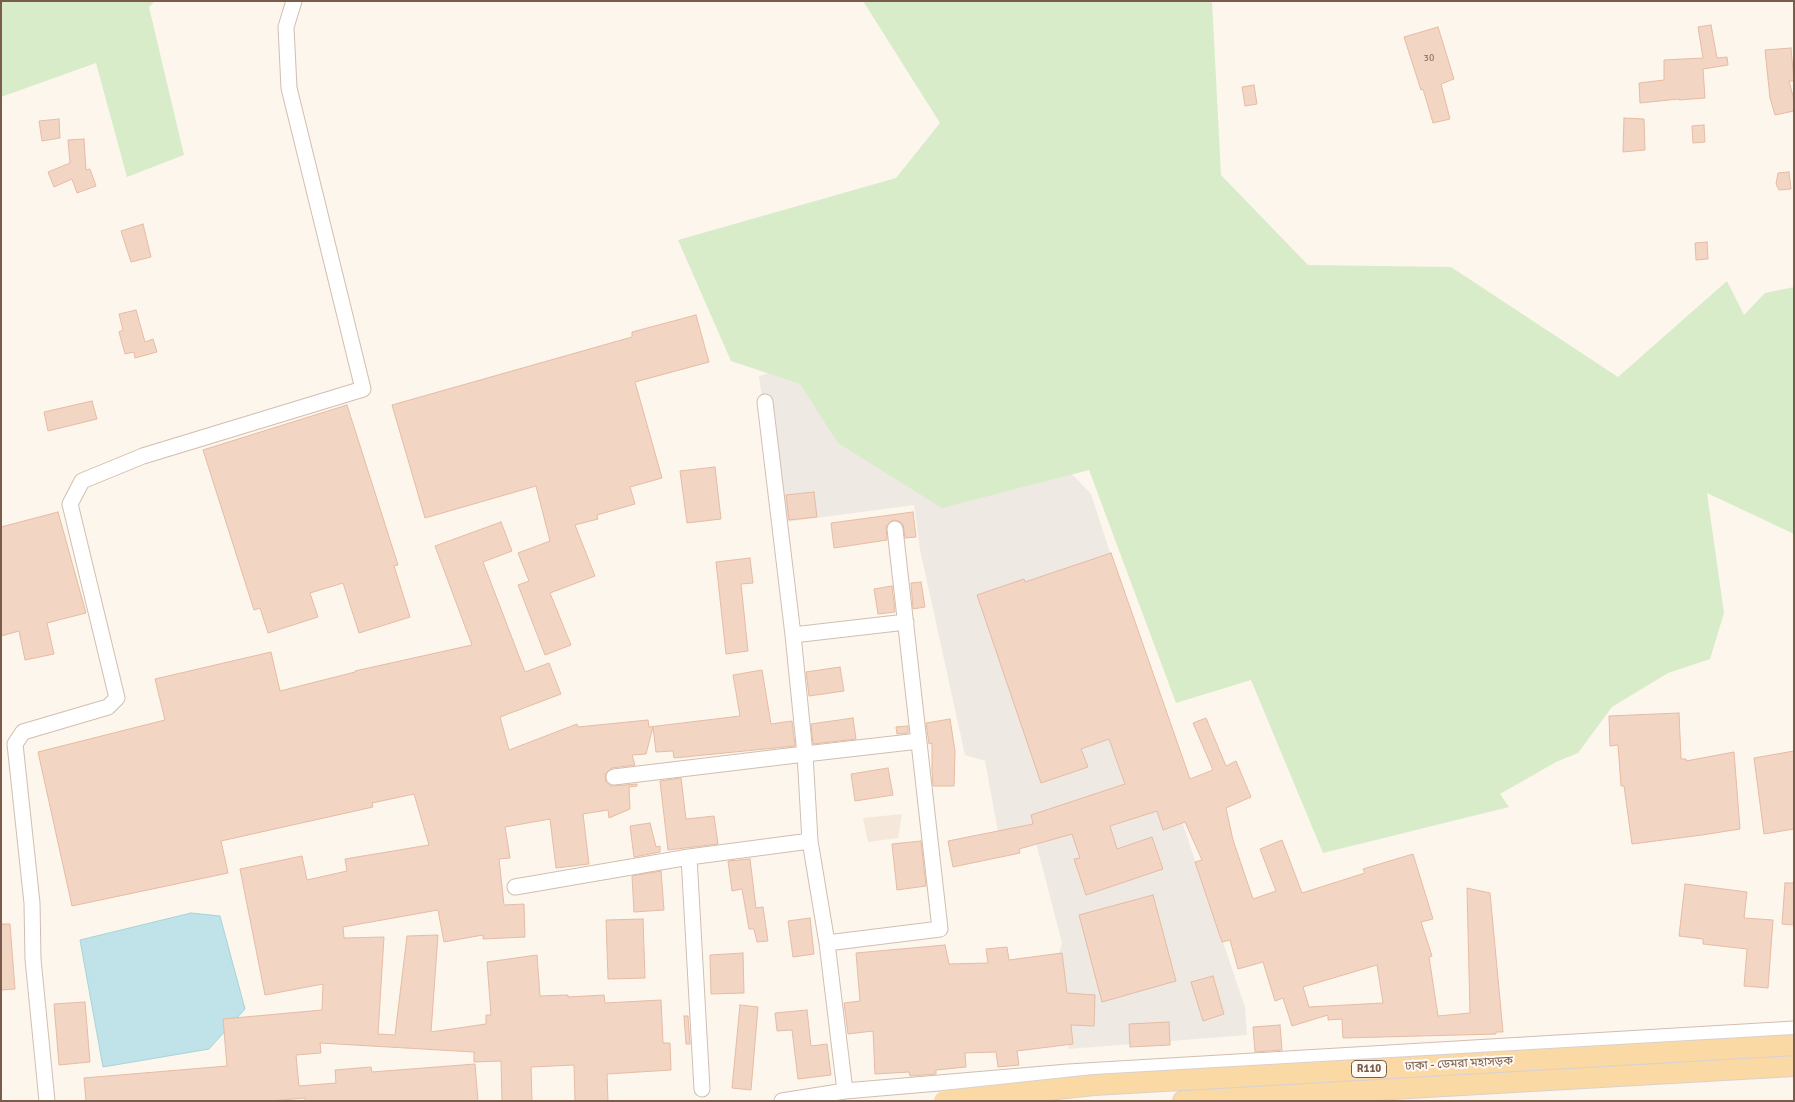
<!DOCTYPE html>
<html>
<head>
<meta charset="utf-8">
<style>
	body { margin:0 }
	#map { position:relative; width:1795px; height:1102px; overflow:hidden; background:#fdf6ec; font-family:Signika,sans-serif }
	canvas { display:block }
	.frame { position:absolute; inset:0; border:2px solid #7a5c4d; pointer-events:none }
</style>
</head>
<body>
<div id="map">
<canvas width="1795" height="1102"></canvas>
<div class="frame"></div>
</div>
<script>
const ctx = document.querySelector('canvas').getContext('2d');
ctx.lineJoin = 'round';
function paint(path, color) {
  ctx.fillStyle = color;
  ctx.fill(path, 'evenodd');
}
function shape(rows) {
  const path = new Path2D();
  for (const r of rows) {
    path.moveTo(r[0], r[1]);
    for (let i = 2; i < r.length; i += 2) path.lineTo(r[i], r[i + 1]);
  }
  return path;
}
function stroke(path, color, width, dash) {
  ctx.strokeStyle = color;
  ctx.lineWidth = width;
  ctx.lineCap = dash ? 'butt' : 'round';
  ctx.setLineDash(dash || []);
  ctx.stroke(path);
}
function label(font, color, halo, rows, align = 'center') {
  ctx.font = font + ' Signika,"Noto Sans Bengali",sans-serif';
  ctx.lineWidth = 4;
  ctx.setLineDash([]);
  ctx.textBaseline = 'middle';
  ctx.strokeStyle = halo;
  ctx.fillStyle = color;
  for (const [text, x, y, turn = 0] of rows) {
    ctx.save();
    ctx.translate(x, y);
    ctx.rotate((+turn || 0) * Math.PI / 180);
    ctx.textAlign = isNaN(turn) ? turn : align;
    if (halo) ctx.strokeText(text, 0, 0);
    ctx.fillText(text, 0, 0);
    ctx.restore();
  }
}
paint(shape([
	[902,814,898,838,868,842,863,818]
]), '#f5e8da');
paint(shape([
	[955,352,1091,494,1156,694,1141,701,1245,1007,1247,1035,1069,1049,1054,970,1062,943,1036,843,1001,848,985,761,965,755,920,550,914,505,778,523,759,376,834,355]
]), '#efe9e4');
paint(shape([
	[1,1,155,1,149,7,184,155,127,177,96,63,1,97],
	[863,1,1212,1,1221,175,1308,265,1451,267,1618,377,1727,281,1744,315,1765,293,1794,287,1794,534,1707,493,1724,613,1710,659,1668,673,1612,707,1578,753,1556,762,1500,794,1509,807,1323,853,1251,680,1176,703,1089,470,942,508,838,443,800,384,731,361,678,240,896,178,940,123]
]), '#d8ecc9');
const water = shape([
	[191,913,220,916,245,1009,209,1049,103,1067,80,940,191,913]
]);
paint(water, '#bfe3e8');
stroke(water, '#a5d3da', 1);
const building = shape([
	[1711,25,1717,58,1727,57,1728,65,1703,69,1705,98,1679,100,1679,99,1640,103,1639,83,1664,80,1664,60,1703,58,1698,27,1711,25],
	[1438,27,1454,79,1441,84,1450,119,1433,123,1423,89,1421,90,1404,37,1438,27],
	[1791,48,1794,81,1789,81,1794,100,1794,111,1775,115,1770,98,1765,50,1791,48],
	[1254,85,1257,104,1245,106,1242,87,1254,85],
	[1624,118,1644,119,1645,150,1623,152,1624,118],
	[59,119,60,138,42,141,39,121,59,119],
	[1704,125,1705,142,1693,143,1692,126,1704,125],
	[84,139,86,170,90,169,96,186,77,193,72,179,54,187,48,172,70,163,68,140,84,139],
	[1789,172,1791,189,1779,190,1776,184,1778,173,1789,172],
	[143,224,151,257,131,262,121,231,143,224],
	[1707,242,1708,259,1696,260,1695,243,1707,242],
	[136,310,145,342,153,339,157,352,135,358,134,352,125,354,119,332,123,330,119,314,136,310],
	[696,315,709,362,635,382,662,478,630,487,635,504,597,515,598,519,575,525,595,576,550,593,571,645,545,655,518,585,529,581,518,553,550,541,536,486,425,518,392,405,632,337,632,332,696,315],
	[92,401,97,419,48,431,44,412,92,401],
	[347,405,398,565,394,566,410,617,359,633,343,583,310,593,318,617,268,633,260,608,254,610,203,450,347,405],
	[715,467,721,519,687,523,680,471,715,467],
	[814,492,817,517,789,520,786,495,814,492],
	[58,512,86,613,47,623,54,654,25,660,19,631,1,636,1,527,58,512],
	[913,512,916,537,905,538,903,524,899,521,893,520,886,526,887,540,834,548,831,523,913,512],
	[501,522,512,551,483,562,525,672,549,663,561,694,500,717,509,750,577,724,578,727,648,720,649,727,740,716,733,675,762,670,771,724,792,721,795,746,674,758,673,751,656,752,653,727,646,754,632,755,635,765,612,768,605,774,606,782,611,786,637,784,637,786,629,787,630,809,609,818,608,810,583,814,589,864,556,868,550,819,505,827,510,858,499,859,504,905,524,904,525,937,483,939,483,935,444,942,438,910,343,927,344,938,384,937,378,1034,395,1035,407,936,438,935,431,1032,486,1024,486,1015,491,1015,487,962,537,955,540,996,568,995,568,997,604,995,605,1003,661,1000,663,1043,670,1043,671,1070,607,1074,608,1101,575,1101,574,1065,531,1067,532,1101,502,1101,501,1061,474,1062,474,1052,320,1043,321,1053,296,1055,299,1086,336,1083,335,1070,371,1067,372,1072,475,1064,478,1101,305,1101,305,1098,270,1101,86,1101,84,1078,227,1066,223,1019,322,1010,323,984,265,995,240,869,302,856,307,880,347,871,345,859,429,845,414,794,372,803,373,807,221,841,228,873,72,906,38,752,165,720,155,679,271,652,280,691,355,672,355,671,472,645,435,546,501,522],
	[1111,553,1190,779,1213,770,1193,723,1206,718,1226,766,1236,761,1251,797,1226,808,1233,840,1253,899,1276,891,1260,849,1282,840,1302,893,1365,873,1363,869,1413,854,1433,919,1421,922,1432,956,1429,957,1438,1016,1470,1013,1467,888,1490,893,1503,1032,1496,1032,1496,1034,1343,1038,1342,1019,1328,1020,1328,1015,1292,1026,1283,998,1275,1001,1263,962,1238,969,1230,940,1222,942,1195,862,1202,860,1185,822,1163,830,1157,811,1110,826,1117,849,1152,837,1163,869,1086,895,1074,859,1080,858,1072,834,1019,849,1020,853,953,867,948,841,1033,824,1031,815,1125,784,1109,739,1081,749,1088,767,1041,783,977,595,1024,579,1025,582,1111,553],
	[1377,965,1383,1003,1309,1007,1303,987,1377,965],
	[750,558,753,583,741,584,748,651,726,654,716,562,750,558],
	[921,582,925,607,913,609,911,583,921,582],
	[892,586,895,612,878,614,874,589,892,586],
	[840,667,844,691,809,696,806,672,840,667],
	[1679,713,1681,759,1686,759,1686,761,1734,752,1740,829,1702,835,1632,844,1624,786,1621,786,1618,745,1610,746,1609,716,1679,713],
	[853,718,856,739,813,744,811,724,853,718],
	[950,719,955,751,954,786,933,786,932,771,932,743,929,744,926,723,950,719],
	[908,726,908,733,897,734,896,727,908,726],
	[1794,751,1794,829,1764,834,1754,758,1794,751],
	[888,768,893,795,855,801,851,774,888,768],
	[681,778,686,819,714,816,718,844,668,850,660,781,681,778],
	[650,823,656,847,660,846,660,852,634,857,630,826,650,823],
	[921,841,926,886,897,890,892,844,921,841],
	[750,859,756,908,763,907,768,941,757,942,754,929,749,929,742,889,732,891,728,861,750,859],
	[661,871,664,910,634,912,632,876,661,871],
	[1785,883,1794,883,1794,925,1782,924,1785,883],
	[1685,884,1747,892,1744,918,1773,920,1768,988,1744,986,1747,949,1703,944,1703,939,1679,936,1685,884],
	[1153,895,1176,981,1102,1002,1079,915,1153,895],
	[810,918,814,954,793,957,788,921,810,918],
	[643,919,645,978,608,979,606,920,643,919],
	[1,924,10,924,15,989,1,990,1,924],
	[945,945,949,964,988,963,986,949,1007,947,1009,960,1062,953,1067,993,1095,995,1094,1026,1071,1025,1073,1044,1017,1051,1019,1065,998,1067,996,1052,965,1053,966,1067,936,1070,936,1074,910,1076,909,1072,875,1074,873,1031,848,1034,844,1003,860,1001,856,953,945,945],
	[743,953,744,993,711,994,710,955,743,953],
	[1213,976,1224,1014,1203,1021,1191,982,1213,976],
	[85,1002,90,1062,59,1065,54,1004,85,1002],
	[740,1005,758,1007,751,1090,732,1088,740,1005],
	[807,1010,811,1046,827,1044,831,1075,798,1079,792,1030,777,1031,775,1013,807,1010],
	[684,1016,688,1016,690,1044,686,1044,684,1016],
	[1169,1022,1170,1045,1130,1047,1129,1024,1169,1022],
	[1280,1025,1282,1050,1255,1052,1253,1027,1280,1025]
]);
paint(building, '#f3d5c3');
stroke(building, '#e6bba3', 1);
const minor = shape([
	[765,402,793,635,805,754,919,741],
	[793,635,906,622],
	[614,777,805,754,810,841,827,943,845,1091],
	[689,857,702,1089],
	[515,887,689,857,810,841],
	[827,943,940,929,895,529],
	[47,1101,33,959,32,903,15,744,23,732,108,707,117,698,70,504,82,481,143,456,363,389,289,88,286,27,294,1],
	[782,1101,845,1091,1068,1072,1794,1029]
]);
const major = shape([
	[1183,1101,1794,1066]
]);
stroke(minor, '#d1beb0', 17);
stroke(major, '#dad1cd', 22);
stroke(minor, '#fff', 15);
stroke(major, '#fbd9a5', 20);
const majorBridge = shape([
	[944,1101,1094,1085,1794,1045]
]);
stroke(majorBridge, '#dad1cd', 22, []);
stroke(majorBridge, '#fbd9a5', 20);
label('10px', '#987a6a', null, [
	["30",1429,58]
]);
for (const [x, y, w] of [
	[1369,1069,35]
]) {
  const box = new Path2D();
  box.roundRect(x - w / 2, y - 8.5, w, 17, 4);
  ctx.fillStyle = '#fffaf3';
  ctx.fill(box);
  stroke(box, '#7a5c4d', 1);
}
label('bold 11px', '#7a5c4d', null, [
	["R110",1369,1069]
]);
label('12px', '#7a5c4d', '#fffaf3', [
	["ঢাকা - ডেমরা মহাসড়ক",1459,1064,-3]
]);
</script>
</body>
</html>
